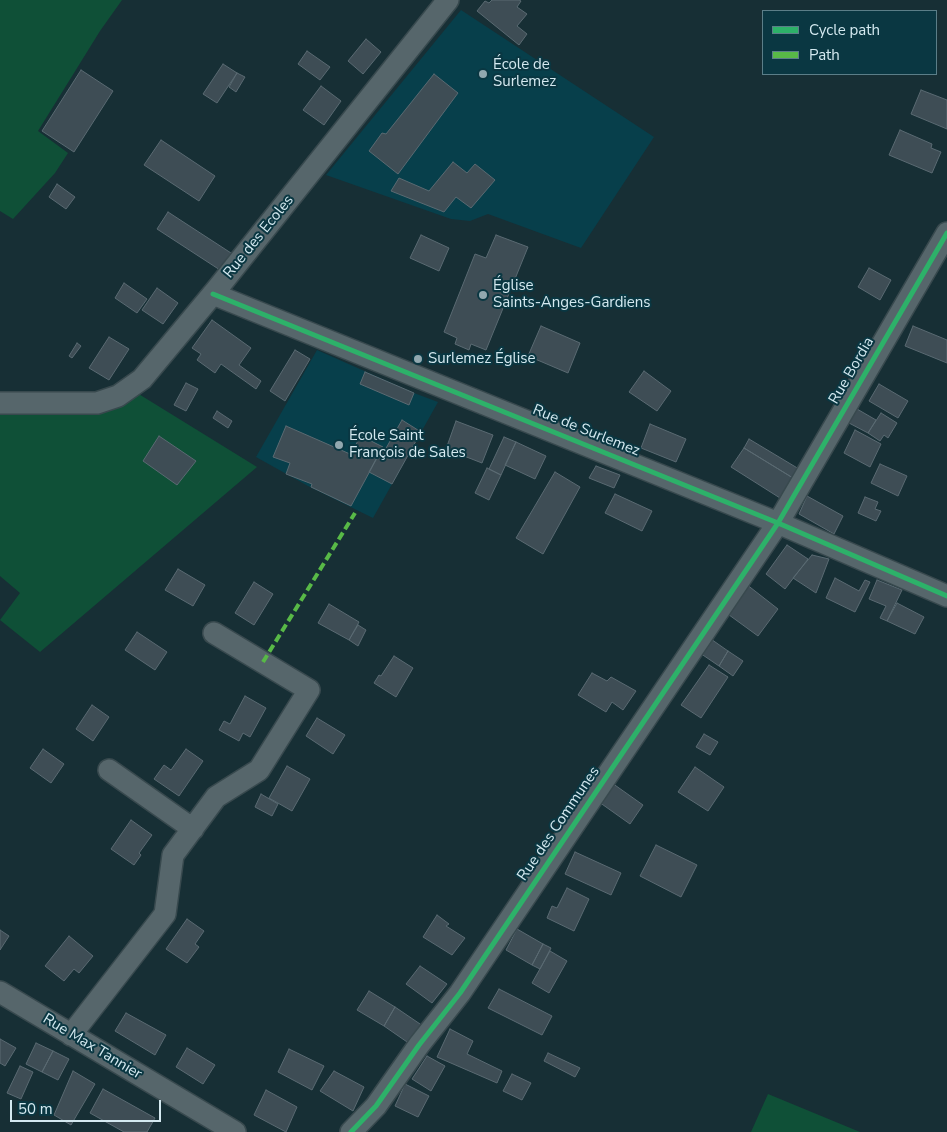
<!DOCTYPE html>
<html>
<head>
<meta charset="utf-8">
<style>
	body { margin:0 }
	#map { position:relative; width:947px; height:1132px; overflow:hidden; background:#172f35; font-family:"Nunito Sans",sans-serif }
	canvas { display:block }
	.legend { position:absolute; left:762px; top:10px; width:175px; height:65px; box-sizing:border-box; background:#0a3742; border:1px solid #5b7e88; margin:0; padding:6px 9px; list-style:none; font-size:15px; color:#d4e9f0 }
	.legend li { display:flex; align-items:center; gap:10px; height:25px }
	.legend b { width:25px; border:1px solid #5b7e88 }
	.scale { position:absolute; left:10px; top:1100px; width:151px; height:22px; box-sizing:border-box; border:2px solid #d4e9f0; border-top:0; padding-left:6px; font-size:15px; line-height:18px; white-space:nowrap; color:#d4e9f0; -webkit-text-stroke:4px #0a3742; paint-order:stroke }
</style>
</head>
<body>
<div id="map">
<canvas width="947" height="1132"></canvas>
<ul class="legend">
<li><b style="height:6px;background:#2db169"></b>Cycle path</li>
<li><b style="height:6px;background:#58b947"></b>Path</li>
</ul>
<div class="scale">50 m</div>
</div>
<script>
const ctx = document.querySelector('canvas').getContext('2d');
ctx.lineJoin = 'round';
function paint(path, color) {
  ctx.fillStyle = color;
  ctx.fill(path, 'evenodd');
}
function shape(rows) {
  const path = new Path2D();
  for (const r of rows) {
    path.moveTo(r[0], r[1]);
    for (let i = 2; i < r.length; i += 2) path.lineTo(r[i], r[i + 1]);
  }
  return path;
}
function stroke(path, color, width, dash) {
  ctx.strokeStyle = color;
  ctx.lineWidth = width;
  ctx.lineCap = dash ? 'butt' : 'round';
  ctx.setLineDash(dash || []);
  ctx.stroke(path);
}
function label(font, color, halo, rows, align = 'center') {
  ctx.font = font + ' "Nunito Sans",sans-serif';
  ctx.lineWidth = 4;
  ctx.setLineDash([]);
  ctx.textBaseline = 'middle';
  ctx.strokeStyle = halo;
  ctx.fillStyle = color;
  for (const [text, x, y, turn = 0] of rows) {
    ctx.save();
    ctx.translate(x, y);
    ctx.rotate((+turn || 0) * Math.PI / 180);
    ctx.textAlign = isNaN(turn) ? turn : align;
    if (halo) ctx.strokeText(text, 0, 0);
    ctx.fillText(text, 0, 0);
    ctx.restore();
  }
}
paint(shape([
	[461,10,654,137,581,248,488,214,470,221,451,219,326,175],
	[317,350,414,393,438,402,373,518,308,486,256,457]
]), '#073f4b');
paint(shape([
	[0,0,122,0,100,31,38,131,68,153,55,173,13,219,0,211],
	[129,388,257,467,40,652,0,620,20,593,0,576,0,403,97,403],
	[768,1094,860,1132,751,1132]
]), '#0f5037');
const building = shape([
	[492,0,519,0,521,1,517,7,527,14,517,26,527,34,519,45,477,11,485,1,489,3,492,0],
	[366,39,381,52,363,74,348,61,366,39],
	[307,51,330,67,320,80,298,64,307,51],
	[223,64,237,73,217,103,203,94,223,64],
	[81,70,113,91,74,152,42,131,81,70],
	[237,73,245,77,236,92,229,87,237,73],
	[434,74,458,93,398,174,369,151,382,133,386,134,434,74],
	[321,86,341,101,324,125,303,110,321,86],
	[921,90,947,100,947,129,911,114,921,90],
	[900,130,932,144,931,148,941,152,932,173,889,155,900,130],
	[161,140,215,176,199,201,144,165,161,140],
	[453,162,467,173,475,164,495,180,471,208,456,197,444,212,391,191,399,178,429,191,453,162],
	[57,184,75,197,66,209,49,197,57,184],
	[168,212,231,253,220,270,157,229,168,212],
	[421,235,449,248,439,271,410,258,421,235],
	[496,235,528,247,486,350,471,344,469,350,455,344,457,338,444,332,475,254,486,258,496,235],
	[869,268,891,280,880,300,858,287,869,268],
	[124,283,147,299,137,313,115,298,124,283],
	[157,288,178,303,163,324,142,310,157,288],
	[212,320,251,348,239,365,261,381,256,389,221,364,215,373,197,360,201,354,192,348,212,320],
	[541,326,580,343,568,373,528,356,541,326],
	[913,326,947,340,947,363,905,346,913,326],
	[109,337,129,349,109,380,89,368,109,337],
	[77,343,81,346,72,358,69,356,77,343],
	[295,350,310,359,285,401,270,391,295,350],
	[644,371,671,391,657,411,629,392,644,371],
	[365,372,414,393,409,405,360,384,365,372],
	[186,383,198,389,186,411,174,405,186,383],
	[879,384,908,401,898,418,869,401,879,384],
	[857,409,876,420,868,433,849,423,857,409],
	[217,411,232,421,228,428,213,418,217,411],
	[881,413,897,423,888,438,884,435,880,441,868,433,881,413],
	[402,420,421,432,392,484,369,472,382,448,385,450,402,420],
	[456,421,493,435,482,463,446,449,456,421],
	[650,424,686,439,676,462,641,448,650,424],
	[286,426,350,454,361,436,383,447,351,506,311,487,312,484,286,474,290,463,273,457,286,426],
	[855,430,881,444,870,467,844,453,855,430],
	[159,436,196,461,177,485,143,461,159,436],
	[504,437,516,442,501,475,489,469,504,437],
	[749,439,799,469,793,478,744,448,749,439],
	[516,442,546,456,535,479,505,465,516,442],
	[744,448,793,478,780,498,731,467,744,448],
	[880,464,907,476,898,496,871,483,880,464],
	[596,466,620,475,614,488,589,478,596,466],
	[487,468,501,475,489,500,475,493,487,468],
	[555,472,580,487,543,554,516,538,555,472],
	[615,494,652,511,642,531,605,513,615,494],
	[807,496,843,516,834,534,799,514,807,496],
	[865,497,878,502,875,509,881,511,876,521,858,513,865,497],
	[787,545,808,559,785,589,766,574,787,545],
	[812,555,829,559,816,593,793,578,812,555],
	[178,569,205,585,193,606,165,590,178,569],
	[835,578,859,591,865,580,870,582,855,612,826,598,835,578],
	[877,580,902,590,887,621,880,618,886,606,869,599,877,580],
	[254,582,273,594,254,625,235,613,254,582],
	[746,584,778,609,758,636,725,612,746,584],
	[897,603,924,617,915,634,887,621,897,603],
	[329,604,359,622,349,640,318,623,329,604],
	[358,625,366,630,358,646,349,640,358,625],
	[137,632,167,652,155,670,125,650,137,632],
	[708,637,728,651,719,666,697,651,708,637],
	[728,651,743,661,733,676,719,666,728,651],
	[394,656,413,668,396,697,374,683,379,675,381,676,394,656],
	[709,665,728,677,701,718,681,705,709,665],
	[592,673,607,681,611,677,636,691,623,710,612,702,606,712,578,695,592,673],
	[245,696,266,708,250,737,243,733,239,741,219,730,224,721,230,724,245,696],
	[92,705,109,717,93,741,76,729,92,705],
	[317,718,345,735,333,754,306,736,317,718],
	[704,734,718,742,710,755,696,747,704,734],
	[43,749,64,764,51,783,30,768,43,749],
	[186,749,203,761,179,796,154,779,164,765,171,770,186,749],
	[287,766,310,779,292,811,269,798,287,766],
	[695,767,724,787,708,811,678,792,695,767],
	[612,783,643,805,630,824,599,802,612,783],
	[261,794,278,804,272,816,255,807,261,794],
	[131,820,152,835,139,853,141,855,134,865,111,849,131,820],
	[656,845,697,865,681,897,640,876,656,845],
	[575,852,621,873,611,895,565,874,575,852],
	[567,888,589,899,574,931,547,918,552,906,557,908,567,888],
	[437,915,449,924,446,926,465,938,452,955,423,937,437,915],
	[187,919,204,931,195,944,199,947,187,963,166,949,187,919],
	[517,929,543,944,532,965,506,950,517,929],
	[0,930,9,936,0,950,0,930],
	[69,936,93,956,79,973,74,969,64,981,45,966,69,936],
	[543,944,551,948,540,969,532,965,543,944],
	[550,951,567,961,549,993,532,983,550,951],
	[420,966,447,984,432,1003,406,984,420,966],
	[499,989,552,1016,542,1035,488,1008,499,989],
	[369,991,395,1007,384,1026,357,1010,369,991],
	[395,1007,423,1026,410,1044,384,1026,395,1007],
	[126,1013,166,1035,155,1055,115,1031,126,1013],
	[450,1029,473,1041,467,1054,502,1071,497,1083,437,1057,450,1029],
	[0,1039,16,1048,5,1066,0,1063,0,1039],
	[36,1043,53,1051,42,1072,26,1064,36,1043],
	[187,1048,215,1065,203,1084,176,1067,187,1048],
	[289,1049,324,1066,312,1090,278,1072,289,1049],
	[53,1051,69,1059,58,1080,42,1072,53,1051],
	[548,1053,580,1068,575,1077,544,1061,548,1053],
	[427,1056,445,1066,431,1091,412,1079,427,1056],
	[20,1066,33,1072,21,1099,7,1093,20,1066],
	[73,1071,95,1084,71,1125,54,1115,73,1071],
	[334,1071,364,1087,353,1111,320,1091,334,1071],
	[512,1074,531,1083,522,1100,503,1091,512,1074],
	[405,1084,429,1096,418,1117,395,1106,405,1084],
	[103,1089,155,1118,147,1132,124,1132,90,1113,103,1089],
	[266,1090,297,1107,286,1132,254,1115,266,1090]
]);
paint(building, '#3e4d55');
stroke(building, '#5a6a72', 1);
const minor = shape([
	[213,294,778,523,947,596],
	[0,403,97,403,118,396,142,379,217,289,448,0],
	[109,770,193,829],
	[0,992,235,1132],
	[71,1035,165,914,173,855,216,797,259,770,309,690,214,633],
	[351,1132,376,1106,419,1045,460,993,778,523,947,233]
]);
stroke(minor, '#38494e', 24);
stroke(minor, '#56666b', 21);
stroke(shape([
	[263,662,355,513]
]), '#58b947', 4, [8, 4]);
stroke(shape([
	[213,294,778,523,947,596],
	[351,1132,376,1106,419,1045,460,993,778,523,947,233]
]), '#2db169', 5);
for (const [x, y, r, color] of [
	[483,74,5,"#92a8af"],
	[483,295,5,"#92a8af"],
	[418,359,5,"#92a8af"],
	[339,445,5,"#92a8af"]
]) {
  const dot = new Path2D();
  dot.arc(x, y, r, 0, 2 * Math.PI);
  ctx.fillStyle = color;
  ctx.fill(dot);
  stroke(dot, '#0a3742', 2);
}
label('15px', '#d4e9f0', '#0a3742', [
	["École de",493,65],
	["Surlemez",493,82],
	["Église",493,286],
	["Saints-Anges-Gardiens",493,303],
	["Surlemez Église",428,359],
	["École Saint",349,436],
	["François de Sales",349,453]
], 'left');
label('15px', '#d4e9f0', '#0a3742', [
	["Rue des Ecoles",259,237,-51],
	["Rue Bordia",852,371,-60],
	["Rue de Surlemez",586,431,22],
	["Rue des Communes",559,824,-56],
	["Rue Max Tannier",92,1047,31]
]);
</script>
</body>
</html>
